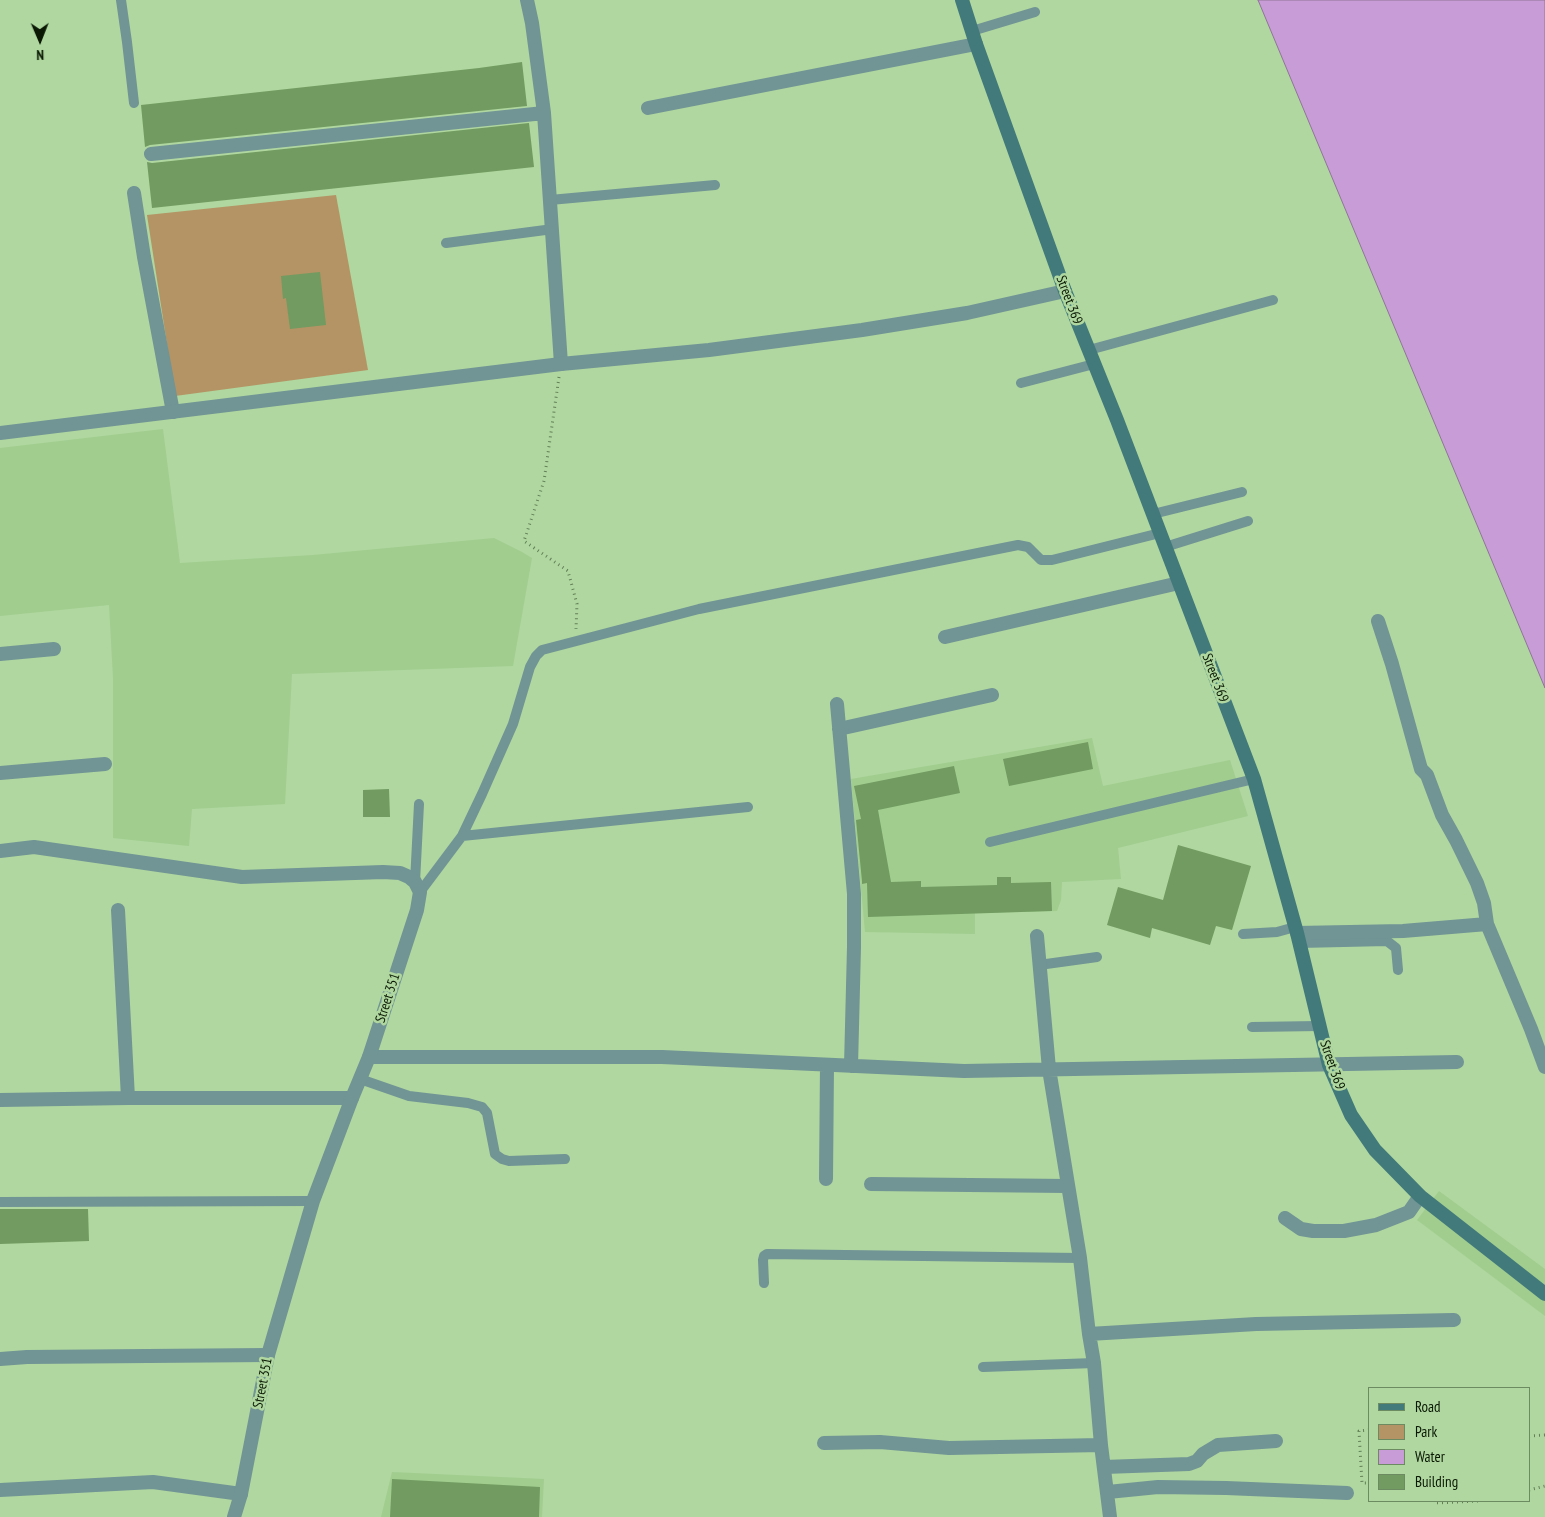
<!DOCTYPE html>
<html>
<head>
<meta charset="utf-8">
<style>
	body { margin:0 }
	#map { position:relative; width:1545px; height:1517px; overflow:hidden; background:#afd79f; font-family:"PT Sans Narrow",sans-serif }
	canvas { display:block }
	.legend { position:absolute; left:1368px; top:1387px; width:162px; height:115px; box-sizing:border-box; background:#afd79f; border:1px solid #6d8b61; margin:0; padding:6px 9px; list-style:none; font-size:15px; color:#0a1804 }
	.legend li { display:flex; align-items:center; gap:10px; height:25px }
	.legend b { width:25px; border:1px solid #6d8b61 }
	.north { position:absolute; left:15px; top:15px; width:50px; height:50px; -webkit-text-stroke:4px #afd79f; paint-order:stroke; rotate:179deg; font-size:14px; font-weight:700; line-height:20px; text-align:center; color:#0a1804 }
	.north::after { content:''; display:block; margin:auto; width:18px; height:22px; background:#0a1804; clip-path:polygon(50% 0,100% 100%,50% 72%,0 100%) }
</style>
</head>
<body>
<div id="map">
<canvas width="1545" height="1517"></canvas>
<ul class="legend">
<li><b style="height:6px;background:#427a7b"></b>Road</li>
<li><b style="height:14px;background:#b49464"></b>Park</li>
<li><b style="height:14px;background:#c89cd7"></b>Water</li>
<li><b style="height:14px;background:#719b60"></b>Building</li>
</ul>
<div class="north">N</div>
</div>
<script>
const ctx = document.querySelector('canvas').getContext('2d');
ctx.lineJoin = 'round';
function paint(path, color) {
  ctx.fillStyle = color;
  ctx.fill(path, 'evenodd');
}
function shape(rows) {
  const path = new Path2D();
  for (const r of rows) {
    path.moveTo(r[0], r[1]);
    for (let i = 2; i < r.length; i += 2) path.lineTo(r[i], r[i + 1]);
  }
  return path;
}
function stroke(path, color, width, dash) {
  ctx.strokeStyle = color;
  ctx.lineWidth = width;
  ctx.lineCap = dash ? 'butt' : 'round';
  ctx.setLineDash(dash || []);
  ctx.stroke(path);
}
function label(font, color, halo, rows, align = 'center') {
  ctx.font = font + ' "PT Sans Narrow",sans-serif';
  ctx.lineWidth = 5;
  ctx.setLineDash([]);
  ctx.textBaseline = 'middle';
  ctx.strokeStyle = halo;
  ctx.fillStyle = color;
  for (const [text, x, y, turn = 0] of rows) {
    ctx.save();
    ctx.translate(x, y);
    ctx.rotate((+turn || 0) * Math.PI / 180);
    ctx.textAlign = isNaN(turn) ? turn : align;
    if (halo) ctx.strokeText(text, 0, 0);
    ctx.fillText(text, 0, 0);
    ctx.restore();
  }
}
paint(shape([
	[163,429,180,563,313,555,494,538,522,552,532,558,513,666,292,674,285,804,192,809,189,846,113,838,113,678,109,605,0,616,0,448],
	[1092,738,1103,786,1230,760,1248,816,1118,848,1121,879,1062,882,1061,900,1057,911,975,913,975,934,865,932,851,779],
	[1439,1191,1545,1269,1545,1316,1417,1220],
	[392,1472,544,1479,542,1517,381,1517]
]), '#a1cd8f');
paint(shape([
	[336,195,368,370,175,396,147,215]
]), '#b49464');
const water = shape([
	[1258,0,1545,0,1545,688,1258,0]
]);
paint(water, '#c89cd7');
stroke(water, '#8f7498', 1);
paint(shape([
	[522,62,527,106,150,145,145,147,141,105,479,68],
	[529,123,534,167,152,208,147,162,152,163],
	[320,272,326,325,290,329,286,298,283,299,281,276],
	[1088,742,1093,769,1009,786,1003,759],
	[954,766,960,793,878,810,891,882,921,881,921,887,997,885,997,877,1011,877,1011,883,1051,882,1052,911,868,917,867,883,862,884,862,881,856,820,861,819,854,786],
	[389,789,390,817,363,817,363,790],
	[1178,845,1251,866,1232,930,1216,926,1210,945,1152,928,1150,938,1107,925,1118,887,1163,900],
	[0,1209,88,1209,89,1241,0,1244],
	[392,1479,540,1487,539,1517,390,1517]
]), '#719b60');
stroke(shape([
	[559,377,544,481,524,541,568,571,577,604,576,629],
	[1369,1430,1359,1431,1362,1483,1369,1483],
	[1529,1436,1545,1435],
	[1529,1490,1545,1486],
	[1434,1501,1434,1503,1479,1501]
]), '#637f57', 3, [1, 4]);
stroke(shape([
	[121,0,127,42,134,103],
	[972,31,1035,12],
	[550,200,715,185],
	[446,243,553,229],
	[1089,350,1273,300],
	[1021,383,1094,364],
	[1153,514,1242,492],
	[1165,547,1248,521],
	[462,836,748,807],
	[990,842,1254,779],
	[415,882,419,804],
	[420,892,462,836,482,794,513,724,530,667,536,656,542,650,699,609,1018,545,1028,547,1041,560,1052,560,1160,533],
	[1243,934,1277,932,1295,927],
	[1299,943,1387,941,1396,948,1398,970],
	[1039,965,1097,957],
	[1252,1027,1319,1026],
	[360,1079,409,1096,468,1103,482,1107,487,1113,495,1154,502,1159,509,1161,565,1159],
	[0,1202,313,1201],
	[764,1283,763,1260,764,1256,767,1254,1080,1258],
	[983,1367,1094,1363]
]), '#719495', 10);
stroke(shape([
	[527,0,532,23,544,113,561,364],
	[648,108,976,44],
	[151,154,544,113],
	[134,193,144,257,173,412],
	[1378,621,1392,664,1421,769,1427,775,1442,815,1456,840,1477,883,1484,903,1487,924,1531,1029,1545,1067],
	[945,637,1179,583],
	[0,654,54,649],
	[837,704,854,894,854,947,851,1066],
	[839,729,992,695],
	[0,773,105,764],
	[118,910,128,1098],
	[1297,933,1403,931,1487,924],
	[1037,936,1049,1069,1080,1258,1089,1334,1094,1363,1101,1445,1110,1517],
	[369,1057,662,1057,964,1071,1457,1062],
	[0,1100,128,1098,352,1098],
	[826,1179,827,1065],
	[871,1184,1068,1186],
	[1285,1218,1301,1229,1313,1231,1344,1231,1376,1225,1409,1212,1420,1196],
	[1089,1334,1256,1324,1454,1320],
	[0,1359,27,1357,268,1355],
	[824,1443,880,1442,949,1448,1101,1445],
	[1104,1467,1189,1464,1197,1461,1203,1454,1218,1445,1276,1441],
	[0,1490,153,1482,241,1494],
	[1108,1492,1158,1487,1226,1488,1347,1493]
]), '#719495', 14);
stroke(shape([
	[0,433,561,364,709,350,862,330,967,313,1065,291],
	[0,851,34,847,242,877,383,872,400,873,409,877,415,882,420,892,417,910,369,1057,352,1098,313,1201,268,1355,241,1494,234,1517]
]), '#719495', 14);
stroke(shape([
	[962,0,976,44,1065,291,1117,420,1254,779,1297,933,1329,1065,1351,1115,1375,1150,1420,1196,1545,1294]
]), '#427a7b', 14);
label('14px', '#0a1804', '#afd79f', [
	["Street 369",1069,300,69],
	["Street 369",1215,678,69],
	["Street 351",388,998,-72],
	["Street 369",1332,1065,71],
	["Street 351",263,1383,-79]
]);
</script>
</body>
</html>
